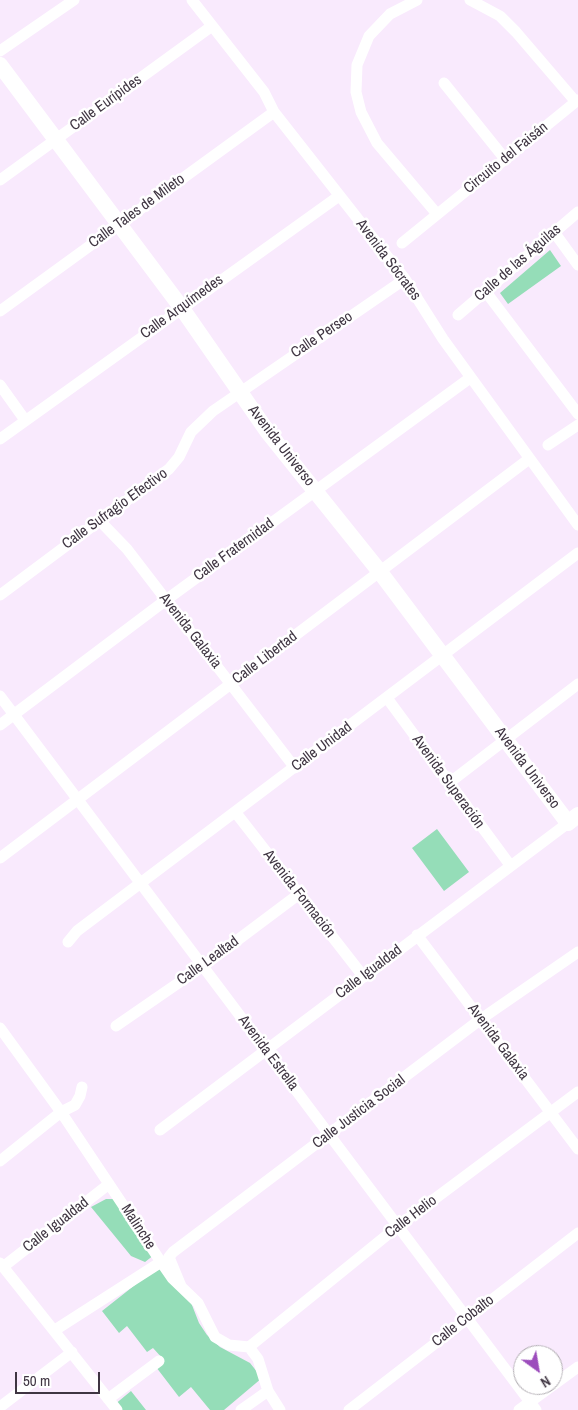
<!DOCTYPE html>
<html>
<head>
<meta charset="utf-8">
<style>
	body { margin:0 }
	#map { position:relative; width:578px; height:1410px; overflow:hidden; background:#f9eafd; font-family:"Archivo Narrow",sans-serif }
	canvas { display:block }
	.north { position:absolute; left:513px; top:1345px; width:50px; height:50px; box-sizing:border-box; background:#fff; border:1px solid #b2aeb3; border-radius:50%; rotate:148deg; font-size:14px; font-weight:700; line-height:20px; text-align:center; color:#3f3542 }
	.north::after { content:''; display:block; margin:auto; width:18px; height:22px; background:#9c4cbc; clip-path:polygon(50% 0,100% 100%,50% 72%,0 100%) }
	.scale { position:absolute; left:15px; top:1372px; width:85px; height:22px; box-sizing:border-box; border:2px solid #3f3542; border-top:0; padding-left:6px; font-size:15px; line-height:18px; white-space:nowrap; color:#3f3542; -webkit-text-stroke:4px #fff; paint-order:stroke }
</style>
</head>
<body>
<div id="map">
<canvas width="578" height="1410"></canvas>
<div class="north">N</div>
<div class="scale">50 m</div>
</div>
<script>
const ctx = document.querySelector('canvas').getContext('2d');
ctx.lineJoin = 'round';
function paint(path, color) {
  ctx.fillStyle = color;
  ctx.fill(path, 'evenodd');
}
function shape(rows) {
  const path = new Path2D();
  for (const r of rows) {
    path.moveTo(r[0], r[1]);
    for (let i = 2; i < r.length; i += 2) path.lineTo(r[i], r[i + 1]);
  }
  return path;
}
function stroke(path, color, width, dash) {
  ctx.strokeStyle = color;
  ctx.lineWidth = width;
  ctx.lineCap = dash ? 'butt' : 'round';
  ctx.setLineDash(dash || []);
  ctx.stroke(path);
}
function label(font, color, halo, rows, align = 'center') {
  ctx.font = font + ' "Archivo Narrow",sans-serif';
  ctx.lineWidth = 5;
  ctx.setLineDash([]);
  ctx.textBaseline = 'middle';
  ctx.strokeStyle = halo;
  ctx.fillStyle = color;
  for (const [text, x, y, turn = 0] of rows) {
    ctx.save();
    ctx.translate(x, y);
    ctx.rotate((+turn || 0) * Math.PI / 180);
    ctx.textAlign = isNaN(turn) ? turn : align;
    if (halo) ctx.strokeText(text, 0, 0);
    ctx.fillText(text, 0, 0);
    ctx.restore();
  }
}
paint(shape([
	[550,250,561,266,508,304,500,293],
	[437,829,469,872,444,891,412,848],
	[106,1199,115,1199,154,1255,145,1262,131,1256,91,1207],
	[159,1266,190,1300,199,1323,207,1335,220,1347,250,1363,262,1378,224,1410,210,1410,191,1387,179,1397,156,1367,163,1359,153,1348,147,1352,127,1326,119,1333,102,1311],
	[131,1391,146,1410,117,1410,114,1405]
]), '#95ddb8');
stroke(shape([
	[192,0,264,92,274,112,405,279,443,339,578,525],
	[417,0,390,14,369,36,357,65,356,92,361,112,377,143,437,214],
	[470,0,500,16,516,32,576,102],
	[0,51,74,0],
	[444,83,505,159],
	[0,180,212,26],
	[554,232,578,265],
	[402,243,578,100],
	[486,292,578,414],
	[0,311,274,112],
	[458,315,578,212],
	[0,385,25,420],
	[0,439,339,196],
	[548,445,578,425],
	[100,521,127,549,295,768],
	[0,595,169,469,179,457,191,432,213,411,405,279],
	[0,696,536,1410],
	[387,698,510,865],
	[0,725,166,600,470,378],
	[449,783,578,684],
	[236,813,363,976],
	[0,858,529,459],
	[417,935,578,1149],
	[68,942,77,931,578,553],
	[116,1026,203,966,299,894],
	[0,1028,61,1112,161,1262,172,1278,198,1303,215,1337,229,1345,249,1347],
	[160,1130,568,823],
	[0,1161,61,1112,75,1105,80,1096,82,1087],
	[0,1263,117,1410],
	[3,1267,109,1184],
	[181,1286,169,1257,173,1252,481,1019,578,952],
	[55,1330,161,1262],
	[249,1347,397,1227,578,1092],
	[249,1347,258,1359,268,1391,280,1410],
	[108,1399,159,1361],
	[0,1407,72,1352],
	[241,1410,268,1391],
	[349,1410,578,1233],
	[519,1410,578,1367]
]), '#fff', 11);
stroke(shape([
	[0,65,181,307,267,431,380,572,568,823,578,815]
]), '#fff', 16);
label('15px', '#3f3542', '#fff', [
	["Calle Eurípides",106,103,-36],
	["Circuito del Faisán",506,158,-39],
	["Calle Tales de Mileto",137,211,-36],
	["Avenida Sócrates",388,260,53],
	["Calle de las Águilas",518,263,-41],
	["Calle Arquímedes",182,307,-36],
	["Calle Perseo",322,335,-34],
	["Avenida Universo",281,446,52],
	["Calle Sufragio Efectivo",115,509,-36],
	["Calle Fraternidad",234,550,-36],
	["Avenida Galaxia",190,631,52],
	["Calle Libertad",265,658,-37],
	["Calle Unidad",322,747,-37],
	["Avenida Universo",527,768,53],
	["Avenida Superación",448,782,54],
	["Avenida Formación",299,894,52],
	["Calle Lealtad",208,961,-36],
	["Calle Igualdad",369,972,-37],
	["Avenida Galaxia",498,1042,53],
	["Avenida Estrella",268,1053,53],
	["Calle Justicia Social",359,1112,-37],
	["Calle Helio",411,1217,-37],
	["Calle Igualdad",56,1225,-38],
	["Malinche",138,1227,57],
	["Calle Cobalto",463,1321,-38]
]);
</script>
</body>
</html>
